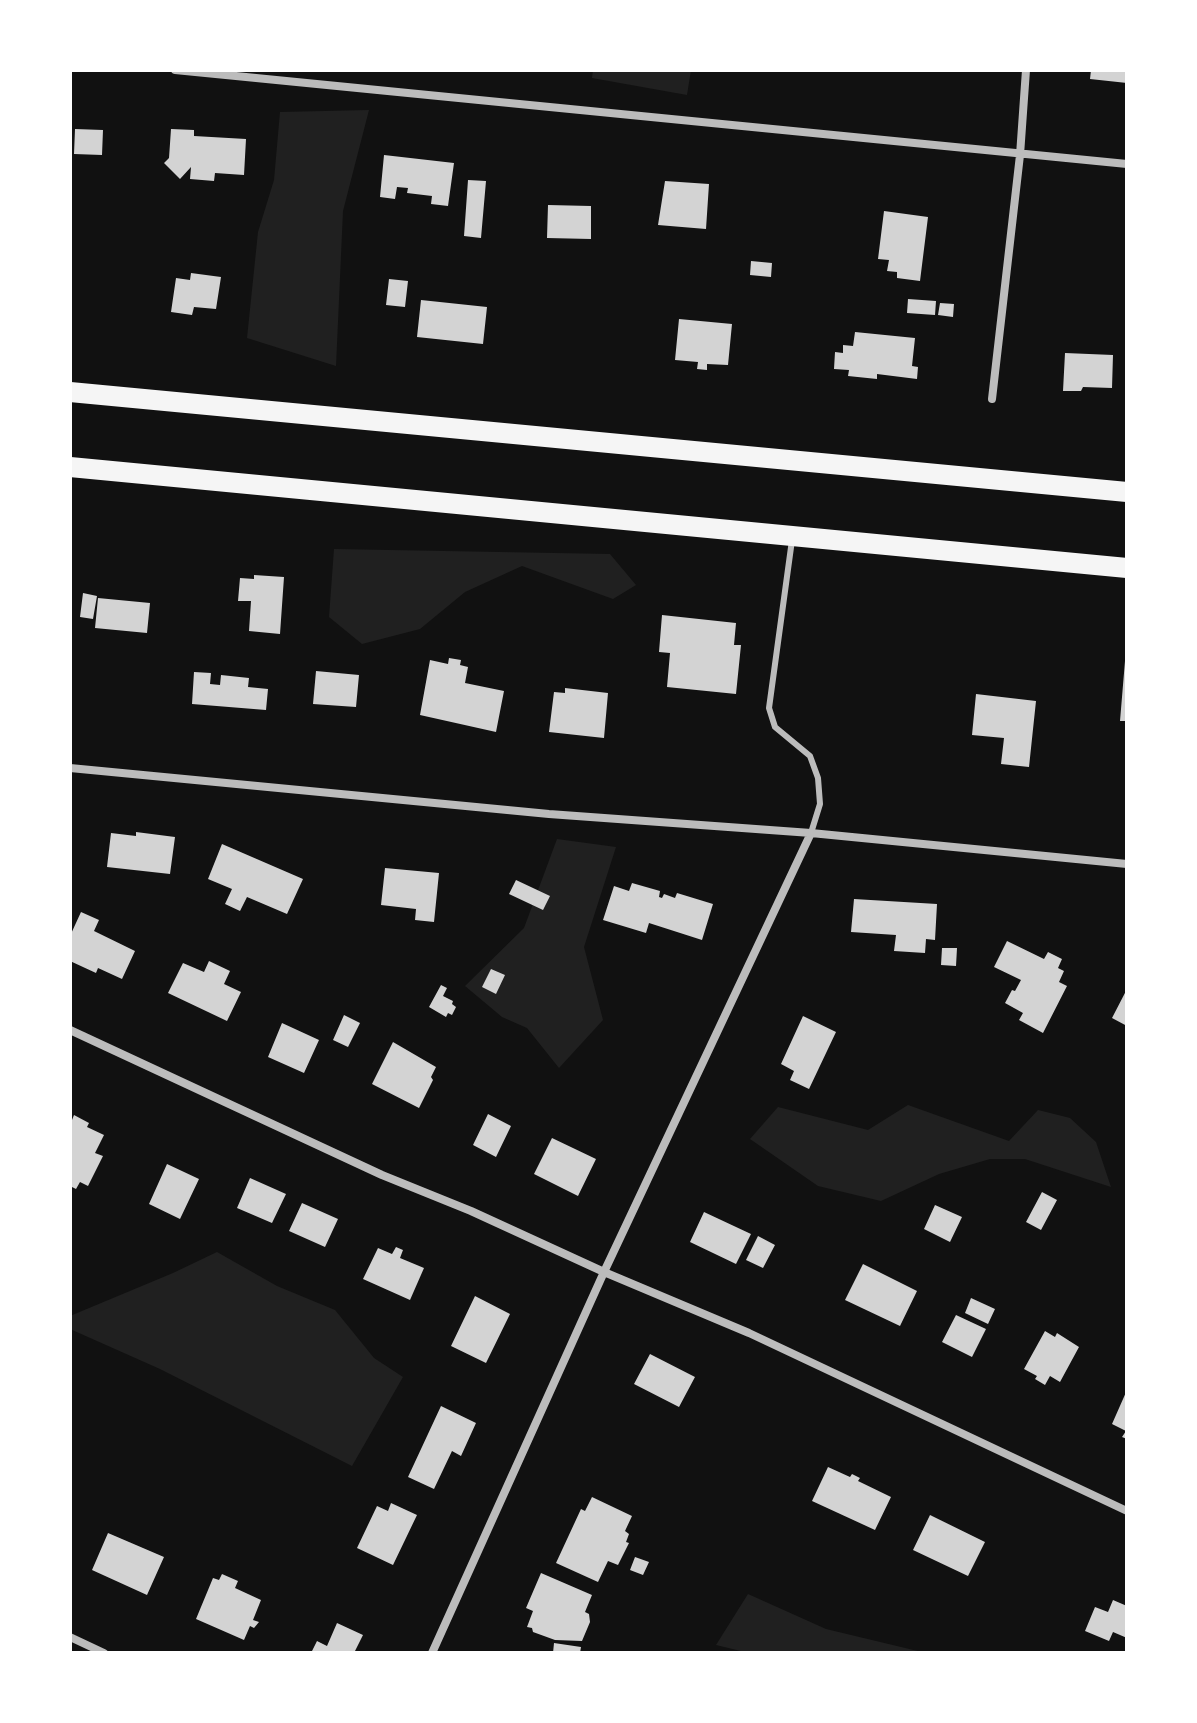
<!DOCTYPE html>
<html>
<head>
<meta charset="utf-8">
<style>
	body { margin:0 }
	#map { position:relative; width:1197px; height:1723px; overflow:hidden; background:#111; font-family:"Source Sans 3",sans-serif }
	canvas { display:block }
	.frame { position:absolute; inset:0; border:72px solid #fff; pointer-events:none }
</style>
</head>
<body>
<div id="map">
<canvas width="1197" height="1723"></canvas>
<div class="frame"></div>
</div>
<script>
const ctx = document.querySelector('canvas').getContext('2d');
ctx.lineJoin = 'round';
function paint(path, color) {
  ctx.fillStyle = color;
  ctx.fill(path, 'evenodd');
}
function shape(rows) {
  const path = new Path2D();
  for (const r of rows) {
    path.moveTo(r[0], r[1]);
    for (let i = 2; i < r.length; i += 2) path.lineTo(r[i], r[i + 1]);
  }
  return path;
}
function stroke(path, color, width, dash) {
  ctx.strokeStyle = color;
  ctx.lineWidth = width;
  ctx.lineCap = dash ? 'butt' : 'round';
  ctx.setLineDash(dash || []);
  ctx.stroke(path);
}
paint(shape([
	[593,70,691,70,687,95,592,78],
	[369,110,343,211,336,366,247,338,258,232,274,180,280,112],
	[334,549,610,554,636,585,613,599,522,566,465,592,420,629,362,644,329,617],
	[557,839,616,847,584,947,603,1020,559,1068,527,1028,502,1017,465,986,524,928],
	[908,1105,1009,1141,1038,1110,1070,1118,1096,1142,1111,1187,1025,1159,990,1159,939,1174,881,1201,818,1186,750,1139,778,1107,868,1130],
	[217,1252,277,1286,335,1310,374,1358,403,1377,352,1466,160,1369,70,1329,70,1316,173,1273],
	[748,1594,826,1629,926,1653,749,1653,716,1645]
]), '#202020');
paint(shape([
	[1091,70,1127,70,1127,83,1090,79],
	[75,129,103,130,102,155,74,154],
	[171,129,194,130,194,136,246,139,244,175,215,173,214,181,190,179,191,167,180,179,164,163,169,158],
	[384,155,454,163,448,206,431,204,432,196,407,193,408,188,397,187,395,199,380,197],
	[468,180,486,181,481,238,464,236],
	[665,181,709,184,706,229,658,225],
	[548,205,591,206,591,239,547,238],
	[884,211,928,217,920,281,897,278,897,272,887,271,889,260,878,259],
	[751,261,772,263,771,277,750,275],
	[191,273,221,277,216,309,194,307,192,315,171,312,176,278,190,280],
	[389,279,408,281,405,307,386,305],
	[908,299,936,301,935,315,907,313],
	[421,300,487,307,483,344,417,337],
	[940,303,954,304,953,317,938,315],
	[679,319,732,324,728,365,707,364,707,370,697,369,698,362,675,360],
	[855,332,915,338,912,366,918,367,917,379,877,374,877,379,848,376,849,370,834,369,835,352,843,353,843,345,853,346],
	[1065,353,1113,355,1112,388,1083,387,1081,391,1063,391],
	[254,575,284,577,280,634,249,631,251,601,238,601,240,578,254,579],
	[83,593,97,596,93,619,80,617],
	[98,598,150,603,147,633,95,628],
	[662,615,736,623,734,645,741,645,736,694,667,687,670,653,659,652],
	[449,658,461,660,460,665,468,667,465,683,504,691,496,732,420,715,430,660,448,664],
	[1125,661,1127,661,1127,721,1120,721],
	[316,671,359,675,356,707,313,704],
	[194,672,211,673,210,684,220,685,221,675,249,678,248,687,268,689,266,710,192,704],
	[565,688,608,693,604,738,549,732,554,692,565,693],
	[976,694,1036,701,1029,767,1001,764,1004,738,972,735],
	[136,832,175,837,170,874,107,867,111,833,136,836],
	[222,844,303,879,287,914,247,897,240,911,225,904,232,889,208,879],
	[385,868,439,873,434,922,415,920,416,909,381,905],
	[516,880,550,896,543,910,509,894],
	[632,883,660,891,659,897,662,898,664,894,675,898,677,893,713,904,702,940,649,923,646,933,603,920,614,886,629,891],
	[854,899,937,904,935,940,926,939,925,953,894,951,896,935,851,932],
	[81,912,99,920,94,931,135,951,122,979,98,968,96,973,70,961,70,936],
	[1007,941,1044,959,1048,952,1062,959,1058,968,1064,971,1059,982,1067,986,1043,1033,1019,1020,1023,1013,1005,1003,1012,990,1015,991,1021,980,994,967],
	[942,948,957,948,956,966,941,965],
	[209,961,230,971,224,984,241,992,227,1021,168,993,183,963,204,972],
	[491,969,505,975,496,994,482,987],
	[441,985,447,988,443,996,453,1001,452,1004,456,1007,452,1015,448,1013,446,1017,429,1007],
	[1127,989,1127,1026,1112,1018],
	[344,1015,360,1023,348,1047,333,1040],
	[803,1016,836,1032,809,1089,790,1080,794,1071,781,1064],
	[282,1023,319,1040,304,1073,268,1057],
	[393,1042,436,1067,431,1077,433,1080,419,1108,372,1084],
	[488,1114,511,1126,496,1157,473,1145],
	[74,1115,89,1123,87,1127,104,1135,95,1153,103,1156,88,1186,80,1182,76,1189,70,1186,70,1119,72,1120],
	[552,1138,596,1159,578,1196,534,1174],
	[167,1164,199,1179,180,1219,149,1204],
	[250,1178,286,1194,272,1223,237,1208],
	[1042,1192,1057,1200,1041,1230,1026,1222],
	[302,1203,338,1219,325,1247,289,1231],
	[935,1205,962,1217,950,1242,924,1229],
	[704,1212,751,1234,736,1264,690,1242],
	[758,1236,775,1245,763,1268,746,1260],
	[396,1247,403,1250,400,1258,424,1268,410,1300,363,1279,378,1248,392,1254],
	[863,1264,917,1291,900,1326,845,1300],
	[475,1296,510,1314,486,1363,451,1346],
	[971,1298,995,1309,988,1324,965,1313],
	[956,1315,986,1329,972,1357,942,1342],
	[1045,1331,1055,1337,1057,1333,1079,1347,1060,1382,1050,1376,1045,1385,1035,1379,1037,1376,1024,1369],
	[650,1354,695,1377,679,1407,634,1384],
	[1127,1390,1127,1439,1122,1437,1126,1431,1112,1424],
	[441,1406,476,1423,461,1456,452,1451,434,1489,408,1477],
	[828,1467,850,1477,852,1474,860,1478,858,1481,891,1497,875,1530,812,1501],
	[592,1497,632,1516,625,1531,629,1534,626,1542,629,1543,618,1565,608,1561,598,1582,556,1563,581,1509,585,1511],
	[391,1503,417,1515,393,1565,357,1548,377,1506,388,1511],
	[930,1515,985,1542,968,1576,913,1550],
	[108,1533,164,1557,147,1595,92,1570],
	[635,1557,649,1562,643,1575,630,1570],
	[541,1573,592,1595,585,1612,589,1614,590,1622,582,1641,555,1640,533,1632,532,1628,527,1627,533,1611,526,1608],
	[222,1574,238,1581,235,1588,261,1600,253,1620,259,1622,254,1628,250,1626,244,1640,196,1619,213,1578,219,1580],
	[1113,1600,1127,1606,1127,1638,1113,1632,1109,1641,1085,1631,1095,1607,1108,1612],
	[337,1623,363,1635,354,1653,311,1653,317,1641,327,1646],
	[554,1643,581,1647,580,1653,553,1653]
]), '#d3d3d3');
stroke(shape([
	[792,540,769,708,775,727,810,756,818,778,820,804,811,833]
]), '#bcbcbc', 6);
stroke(shape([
	[175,70,1127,164],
	[992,399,1020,155,1026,70],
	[70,768,549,814,811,833,1127,864],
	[70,1030,382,1175,471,1211,604,1272,749,1333,1127,1511],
	[70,1637,104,1653],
	[432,1653,604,1272,811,833]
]), '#bcbcbc', 8);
stroke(shape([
	[70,392,1127,492],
	[70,467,1127,568]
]), '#f5f5f5', 20);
</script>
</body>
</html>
